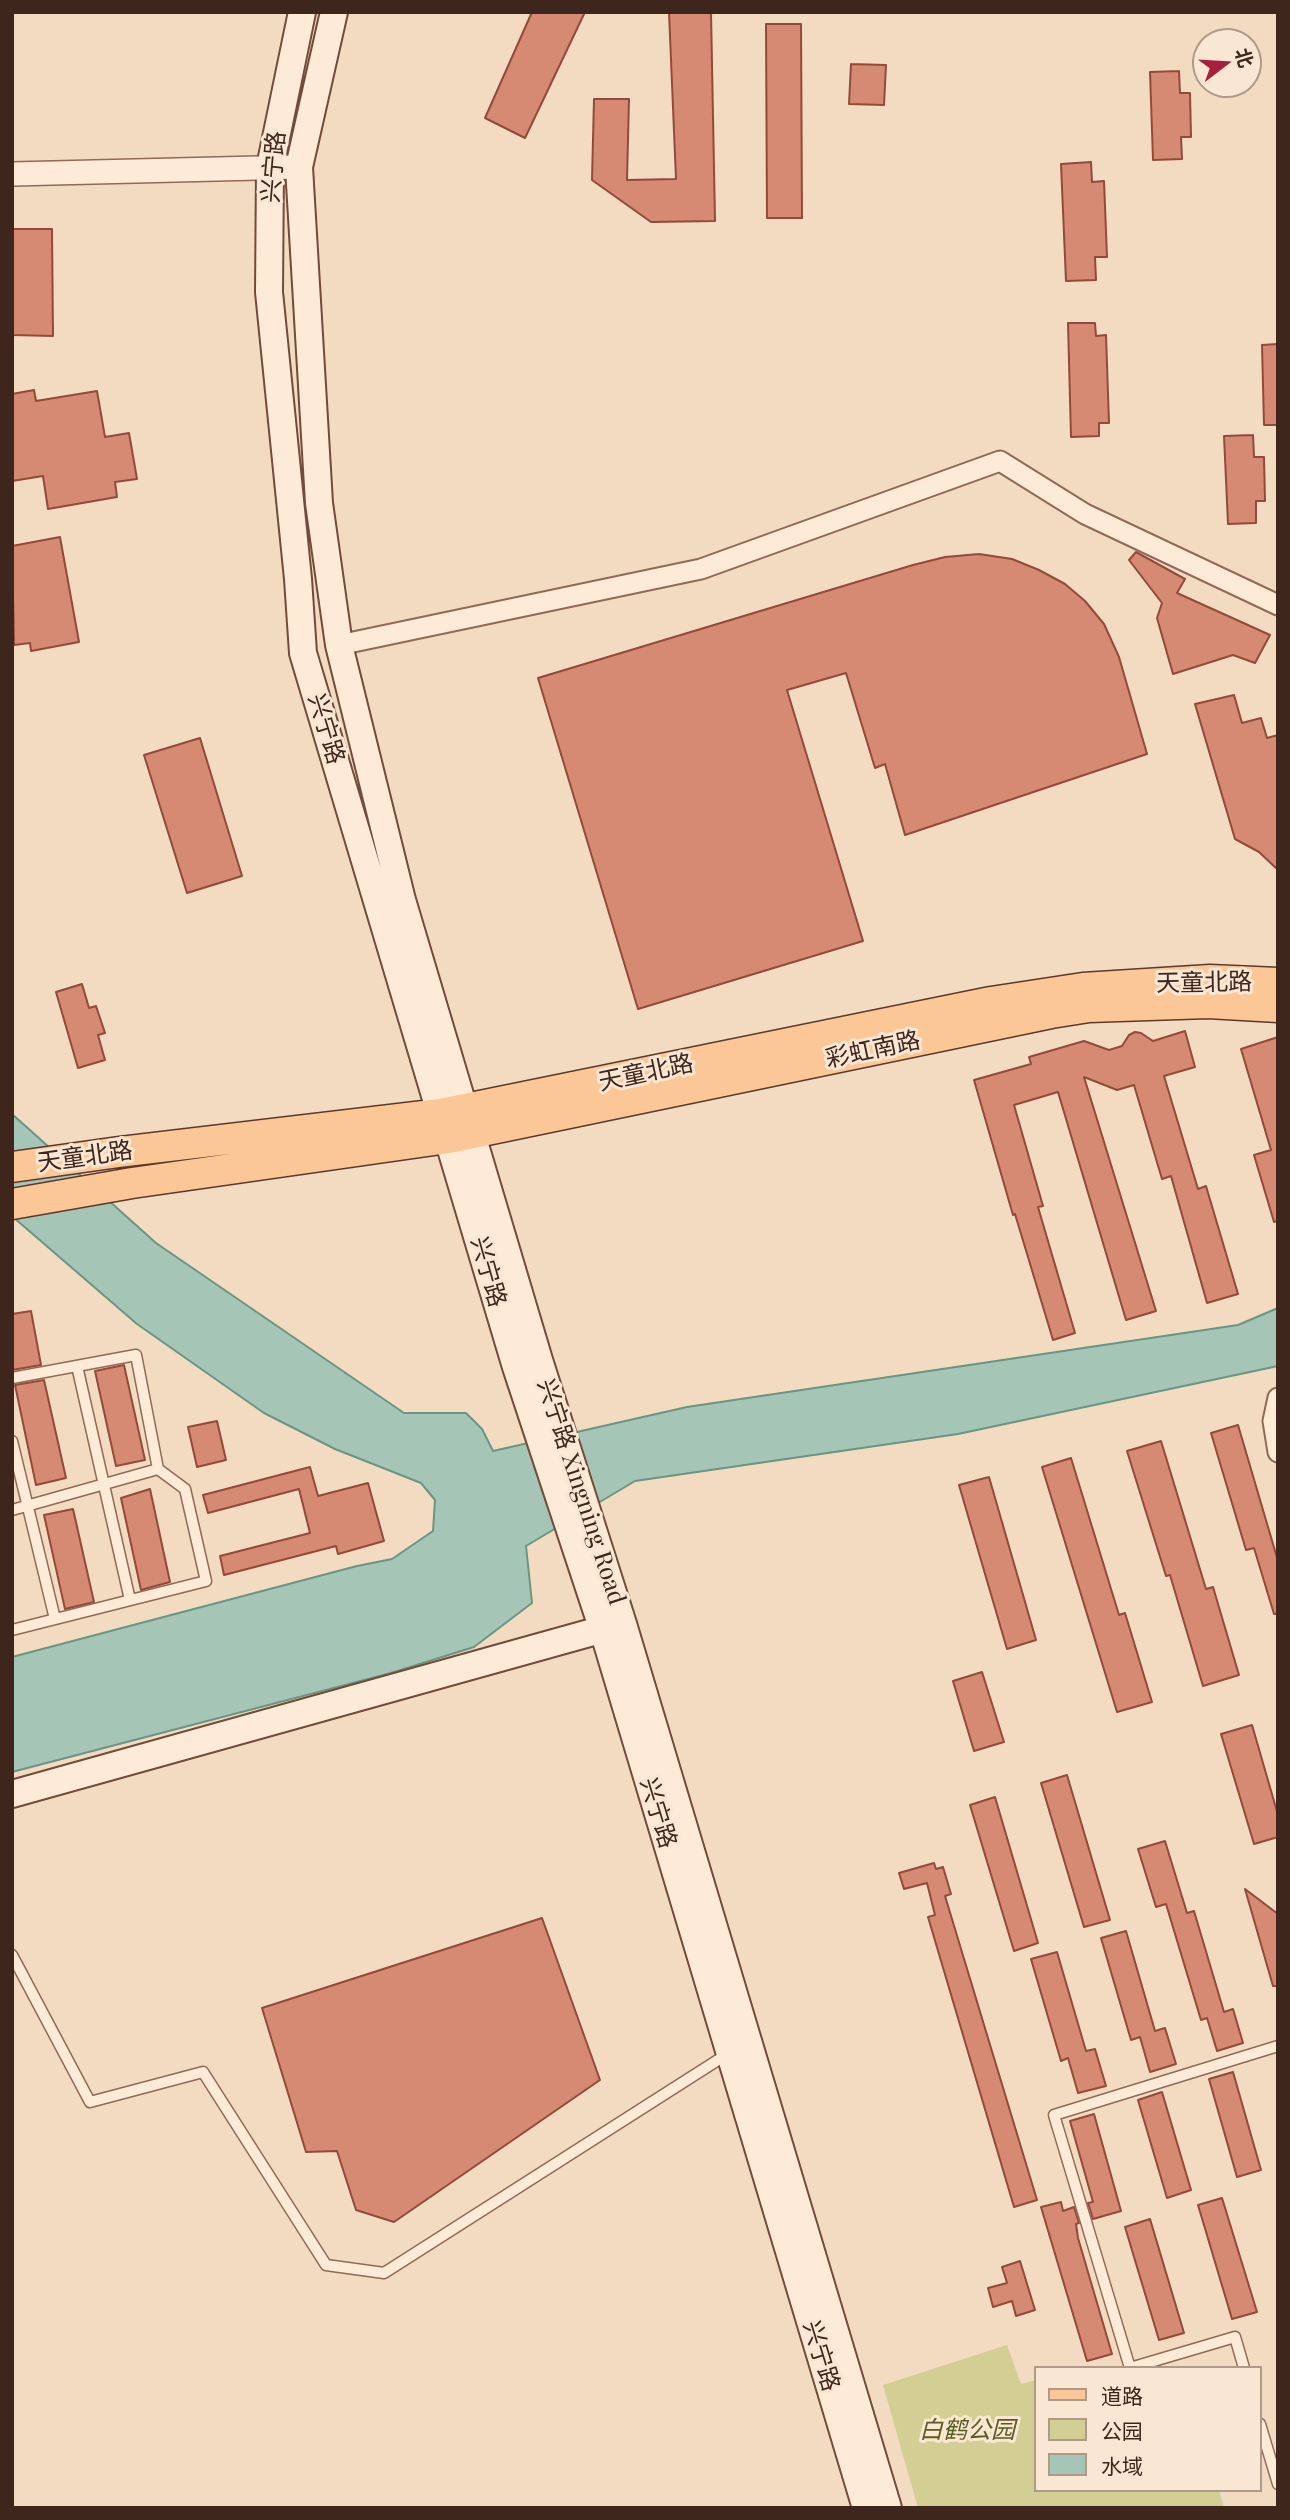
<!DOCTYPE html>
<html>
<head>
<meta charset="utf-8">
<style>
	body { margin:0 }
	#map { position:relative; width:1290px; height:2520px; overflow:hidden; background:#f3dbc2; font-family:"Playfair Display","Noto Sans SC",serif }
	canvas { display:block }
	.frame { position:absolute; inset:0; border:14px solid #3e261c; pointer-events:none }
	.legend { position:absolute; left:1034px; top:2366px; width:228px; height:126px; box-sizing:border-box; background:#fae7d3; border:2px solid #af9a8a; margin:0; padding:9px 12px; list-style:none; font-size:21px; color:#3e261c }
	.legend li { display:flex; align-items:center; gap:14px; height:35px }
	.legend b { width:35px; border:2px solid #af9a8a }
	.north { position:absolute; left:1192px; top:28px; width:70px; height:70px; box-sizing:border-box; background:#fae7d3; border:2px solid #af9a8a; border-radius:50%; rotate:73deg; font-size:19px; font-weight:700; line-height:28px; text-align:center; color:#3e261c }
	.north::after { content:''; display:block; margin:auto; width:24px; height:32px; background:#a71f3a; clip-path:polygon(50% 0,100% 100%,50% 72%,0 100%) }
</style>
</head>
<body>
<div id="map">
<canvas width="1290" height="2520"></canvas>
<div class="frame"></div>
<ul class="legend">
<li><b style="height:9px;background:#fbc796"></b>道路</li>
<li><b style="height:19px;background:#d3ce94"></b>公园</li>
<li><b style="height:19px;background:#a5c6b6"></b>水域</li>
</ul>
<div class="north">北</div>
</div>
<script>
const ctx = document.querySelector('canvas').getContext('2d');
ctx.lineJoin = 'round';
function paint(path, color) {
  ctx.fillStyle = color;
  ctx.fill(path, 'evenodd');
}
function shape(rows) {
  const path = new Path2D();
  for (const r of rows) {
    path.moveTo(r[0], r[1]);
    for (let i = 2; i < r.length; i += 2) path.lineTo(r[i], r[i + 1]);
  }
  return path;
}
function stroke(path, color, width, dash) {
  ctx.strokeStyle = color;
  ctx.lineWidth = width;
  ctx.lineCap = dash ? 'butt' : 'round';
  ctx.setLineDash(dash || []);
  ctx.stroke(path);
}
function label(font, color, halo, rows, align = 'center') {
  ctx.font = font + ' "Playfair Display","Noto Sans SC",serif';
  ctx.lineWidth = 6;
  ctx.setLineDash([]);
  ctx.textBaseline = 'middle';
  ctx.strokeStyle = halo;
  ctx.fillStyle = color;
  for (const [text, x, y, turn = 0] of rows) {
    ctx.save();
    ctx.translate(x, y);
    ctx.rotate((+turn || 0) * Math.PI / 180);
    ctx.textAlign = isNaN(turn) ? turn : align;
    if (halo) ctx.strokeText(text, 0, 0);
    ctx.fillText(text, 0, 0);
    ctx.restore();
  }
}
paint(shape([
	[1007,2345,1021,2384,1036,2380,1036,2490,1219,2490,1224,2507,918,2508,883,2385]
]), '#d3ce94');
const water = shape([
	[12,1114,156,1243,404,1413,466,1413,482,1429,493,1451,687,1407,1238,1325,1278,1308,1278,1366,958,1434,635,1481,526,1546,532,1603,474,1647,391,1673,12,1772,12,1657,357,1566,392,1559,433,1531,435,1500,421,1483,335,1449,264,1413,137,1324,13,1217,12,1114]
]);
paint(water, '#a5c6b6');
stroke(water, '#6a9582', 2);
const building = shape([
	[532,12,585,12,525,138,485,118,532,12],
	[669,12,711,12,715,221,651,222,592,180,594,99,629,99,627,180,676,179,669,12],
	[766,24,801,24,802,218,767,218,766,24],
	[851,64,886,65,884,105,849,104,851,64],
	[1179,71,1180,93,1190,93,1191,137,1181,137,1182,159,1153,160,1150,72,1179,71],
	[1091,162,1092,182,1104,181,1107,257,1095,257,1096,280,1066,281,1061,164,1091,162],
	[12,229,52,229,53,336,12,335,12,229],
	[1068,323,1095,323,1096,336,1106,335,1109,423,1099,423,1099,436,1071,437,1068,323],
	[1278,344,1278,425,1264,425,1262,345,1278,344],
	[34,390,36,401,97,391,105,437,129,433,137,479,115,482,117,497,48,509,43,476,12,481,12,394,34,390],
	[1253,435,1254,457,1264,457,1265,501,1256,501,1256,523,1228,524,1224,436,1253,435],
	[60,537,79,642,31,651,30,643,14,645,12,546,60,537],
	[1136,552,1185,579,1177,593,1270,635,1255,663,1233,655,1173,674,1157,618,1162,603,1129,560,1136,552],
	[979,554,1012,559,1039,570,1065,584,1085,601,1104,624,1119,657,1147,754,905,835,885,764,875,768,846,673,787,690,863,941,638,1009,538,678,913,565,945,557,979,554],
	[1234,695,1242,723,1261,718,1267,738,1278,735,1278,870,1259,852,1235,839,1195,704,1234,695],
	[200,738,242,876,187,893,144,755,200,738],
	[82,984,89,1008,96,1006,105,1033,98,1035,105,1060,78,1068,56,992,82,984],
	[1185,1031,1195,1067,1164,1076,1198,1189,1206,1186,1238,1294,1207,1303,1171,1176,1162,1179,1134,1085,1117,1090,1084,1077,1156,1311,1126,1320,1058,1092,1014,1105,1043,1206,1038,1207,1075,1333,1053,1340,1015,1214,1013,1215,974,1080,1031,1064,1029,1057,1084,1041,1109,1050,1122,1046,1129,1035,1135,1032,1141,1033,1153,1041,1185,1031],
	[1278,1037,1278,1221,1274,1222,1254,1155,1271,1150,1241,1049,1278,1037],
	[31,1311,41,1365,12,1370,12,1314,31,1311],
	[124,1365,145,1460,116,1466,95,1371,124,1365],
	[44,1380,66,1478,36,1485,15,1385,44,1380],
	[217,1421,226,1460,197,1467,188,1427,217,1421],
	[1238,1425,1278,1561,1278,1614,1274,1614,1254,1548,1246,1550,1211,1433,1238,1425],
	[1161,1441,1206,1589,1213,1587,1239,1675,1203,1686,1170,1575,1166,1576,1127,1451,1161,1441],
	[1071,1458,1119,1615,1125,1613,1152,1702,1117,1712,1042,1467,1071,1458],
	[310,1467,318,1496,368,1483,384,1541,338,1554,336,1546,224,1575,220,1556,310,1533,299,1489,208,1513,203,1495,310,1467],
	[989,1477,1036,1640,1007,1649,959,1485,989,1477],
	[150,1489,170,1582,141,1590,121,1498,150,1489],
	[73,1509,94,1602,65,1609,44,1515,73,1509],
	[982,1672,1004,1742,974,1751,953,1681,982,1672],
	[1252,1725,1278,1815,1278,1837,1254,1844,1221,1734,1252,1725],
	[1067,1775,1110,1920,1084,1927,1041,1783,1067,1775],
	[995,1797,1038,1943,1014,1951,970,1805,995,1797],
	[1165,1841,1187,1913,1194,1911,1224,2012,1233,2009,1243,2043,1217,2051,1207,2018,1201,2020,1166,1904,1156,1907,1138,1849,1165,1841],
	[934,1863,936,1869,943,1867,951,1894,945,1896,1037,2200,1014,2207,928,1917,935,1915,927,1883,904,1889,899,1873,934,1863],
	[1245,1889,1278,1914,1278,1986,1273,1986,1245,1889],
	[542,1918,600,2080,394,2222,356,2210,337,2151,306,2152,262,2008,542,1918],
	[1126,1931,1155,2031,1165,2028,1176,2064,1150,2072,1140,2037,1131,2040,1101,1938,1126,1931],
	[1057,1952,1086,2051,1095,2049,1106,2086,1078,2093,1068,2058,1061,2061,1031,1959,1057,1952],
	[1233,2072,1261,2170,1237,2177,1209,2079,1233,2072],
	[1162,2092,1191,2190,1167,2198,1138,2100,1162,2092],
	[1094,2114,1121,2211,1093,2219,1088,2203,1093,2202,1070,2121,1094,2114],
	[1222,2198,1257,2312,1232,2319,1198,2205,1222,2198],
	[1061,2202,1063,2211,1074,2207,1079,2223,1076,2224,1078,2238,1112,2354,1087,2361,1041,2207,1061,2202],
	[1150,2219,1184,2333,1159,2340,1125,2227,1150,2219],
	[1020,2261,1035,2310,1016,2316,1012,2301,993,2307,988,2288,1007,2283,1002,2267,1020,2261]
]);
paint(building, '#d68973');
stroke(building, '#924b39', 2);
const service = shape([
	[77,1366,130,1600],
	[12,1378,136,1355,158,1469,185,1489,206,1581,12,1630],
	[12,1441,55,1619],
	[12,1510,158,1469],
	[12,1955,90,2102,203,2072,326,2265,384,2273,729,2053],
	[1130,2368,1054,2115,1278,2046],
	[1130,2368,1235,2337,1244,2368],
	[1260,2424,1278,2484]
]);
const minor = shape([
	[339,645,701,569,1000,461,1085,514,1278,605],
	[1278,1398,1273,1421,1278,1452]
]);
const tertiary = shape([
	[12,174,299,167]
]);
const secondary = shape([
	[302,12,270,167,269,292,298,579,303,653,516,1367,603,1630,866,2508],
	[334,12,299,167,319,503,339,645,402,900,539,1360,623,1624,888,2508],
	[12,1794,618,1625]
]);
const primary = shape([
	[12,1167,119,1152,441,1114,991,1002,1083,988,1210,980,1278,983],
	[12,1204,132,1183,448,1138,1051,1013,1089,1007,1208,1003,1278,1007]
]);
stroke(service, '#906a56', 13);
stroke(minor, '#906a56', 23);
stroke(tertiary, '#906a56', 26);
stroke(secondary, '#724b3a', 30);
stroke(primary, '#5d392b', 33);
stroke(service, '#fdead7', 10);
stroke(minor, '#fdead7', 19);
stroke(tertiary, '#fdead7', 23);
stroke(secondary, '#fdead7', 26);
stroke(primary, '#fbc796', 30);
label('24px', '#3e261c', '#fae7d3', [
	["兴宁路",274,167,-85],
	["兴宁路",326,729,73],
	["天童北路",1204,983,-1],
	["彩虹南路",873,1050,-12],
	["天童北路",646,1073,-12],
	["天童北路",85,1157,-8],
	["兴宁路",488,1272,74],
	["兴宁路 Xingning Road",581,1492,72],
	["兴宁路",658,1813,73],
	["兴宁路",821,2356,73]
]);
label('italic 24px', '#5a5d20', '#fae7d3', [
	["白鹤公园",967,2431]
]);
</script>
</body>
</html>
